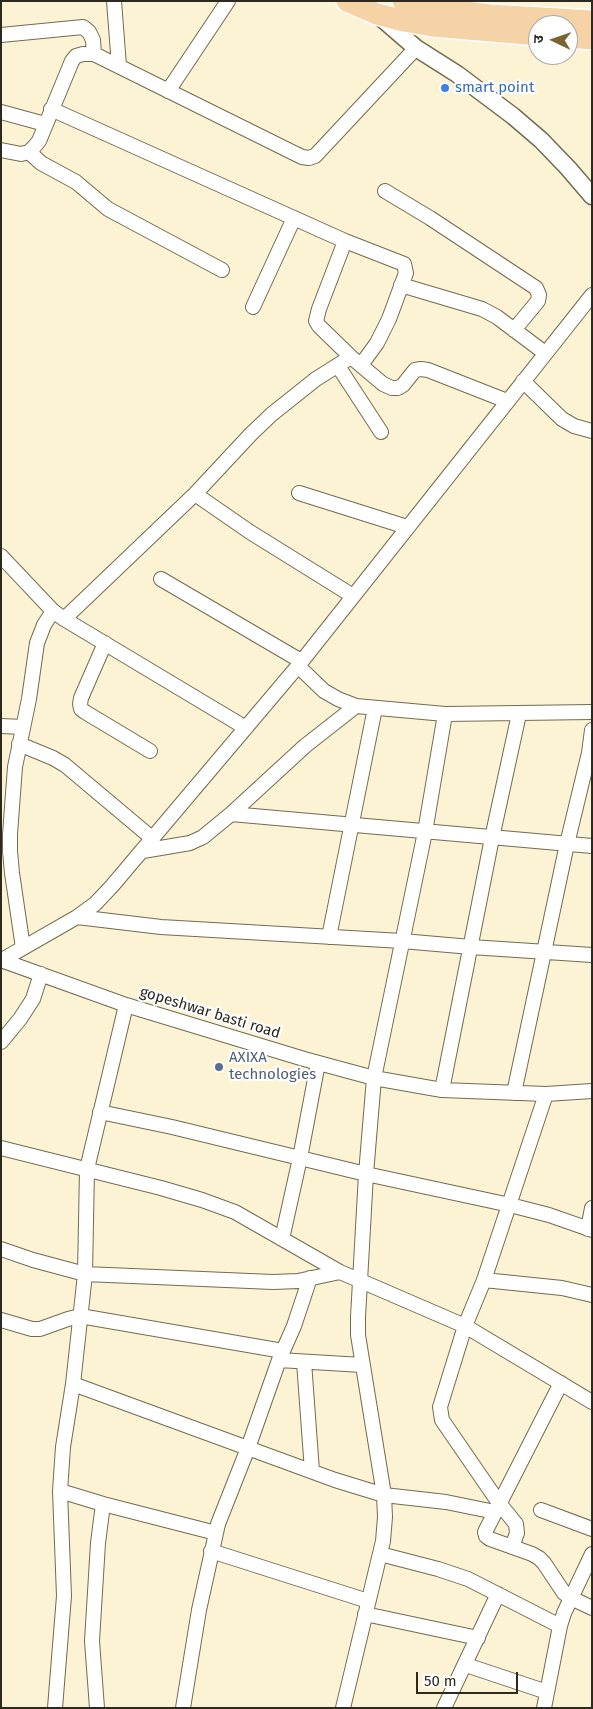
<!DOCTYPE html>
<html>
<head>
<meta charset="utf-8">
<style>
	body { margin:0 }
	#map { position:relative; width:593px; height:1709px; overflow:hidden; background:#fbf3d4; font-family:"Fira Sans","Noto Sans Devanagari",sans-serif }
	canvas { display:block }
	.frame { position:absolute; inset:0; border:2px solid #2c291e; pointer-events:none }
	.north { position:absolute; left:528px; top:15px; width:50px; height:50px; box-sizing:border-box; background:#fff; border:1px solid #aba9a5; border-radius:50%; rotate:273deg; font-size:14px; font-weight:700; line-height:20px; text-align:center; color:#2c291e }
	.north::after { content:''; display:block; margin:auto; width:18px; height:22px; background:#7b6434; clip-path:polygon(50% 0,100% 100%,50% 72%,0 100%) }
	.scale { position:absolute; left:416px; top:1672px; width:102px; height:22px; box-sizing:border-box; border:2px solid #2c291e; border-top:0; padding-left:6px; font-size:15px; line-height:18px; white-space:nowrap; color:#2c291e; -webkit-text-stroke:4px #fff; paint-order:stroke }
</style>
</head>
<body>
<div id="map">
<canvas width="593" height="1709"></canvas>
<div class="frame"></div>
<div class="north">उ</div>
<div class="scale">50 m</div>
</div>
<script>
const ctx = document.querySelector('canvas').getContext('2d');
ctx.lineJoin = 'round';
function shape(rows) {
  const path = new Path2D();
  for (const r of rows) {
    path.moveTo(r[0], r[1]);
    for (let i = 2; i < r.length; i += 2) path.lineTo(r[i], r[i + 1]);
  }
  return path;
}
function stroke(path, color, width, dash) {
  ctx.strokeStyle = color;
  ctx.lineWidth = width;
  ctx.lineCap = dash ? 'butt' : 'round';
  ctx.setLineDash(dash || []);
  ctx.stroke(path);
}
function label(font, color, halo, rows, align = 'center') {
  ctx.font = font + ' "Fira Sans",sans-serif';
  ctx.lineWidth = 4.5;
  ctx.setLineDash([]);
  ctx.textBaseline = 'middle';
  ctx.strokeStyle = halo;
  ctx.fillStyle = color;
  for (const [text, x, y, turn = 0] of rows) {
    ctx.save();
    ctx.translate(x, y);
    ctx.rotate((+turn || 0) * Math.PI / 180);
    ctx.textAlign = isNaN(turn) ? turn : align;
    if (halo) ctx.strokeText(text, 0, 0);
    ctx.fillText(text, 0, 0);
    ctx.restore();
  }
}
const minor = shape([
	[114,1,119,66],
	[1,35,83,27,89,32,93,40,94,54],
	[168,91,228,1],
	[51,109,345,241,404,264,406,273,389,319,377,343,361,365],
	[1,112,45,124],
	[1,150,21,154,29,152,34,147,39,141,72,61,76,56,83,54,94,54,302,157,309,158,315,156,416,48],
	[29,152,41,163,76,182,108,209,222,270],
	[385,191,430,218,536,288,539,295,538,301,514,330],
	[345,241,319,309,316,321,319,326,351,357,383,384,392,388,398,388,403,385,415,370,421,369,428,370,507,401],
	[401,285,482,309,497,317,545,353],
	[253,307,294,218],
	[338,366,381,432],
	[523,381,562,419,574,426,592,431],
	[299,493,407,527],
	[195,494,250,532,353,596],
	[1,556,53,611,64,619,246,728],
	[161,579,301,661],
	[64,619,195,494,251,434,272,414,316,379,351,357],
	[105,643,81,698,80,704,81,709,85,712,150,751],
	[298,666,324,691,338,699,356,706,445,714,592,712],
	[1,726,23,727],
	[19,744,53,758,65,765,153,839],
	[231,814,592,846],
	[143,851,190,843,203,837,231,814,305,746,356,706],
	[77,917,161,927,402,941,471,947,592,955],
	[329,937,375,708],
	[23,948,12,873,10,851,10,834,15,767,29,699,37,643,44,625,53,611],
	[1,960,126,1005,304,1059,374,1078,442,1090,546,1094,592,1091],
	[2,960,77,917,95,904,112,886,298,666,592,295],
	[1,1042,20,1019,33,999,41,974],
	[442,1090,492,838,519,714],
	[514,1093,567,844,589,753,592,730],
	[100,1112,172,1127,366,1174,510,1205,549,1215,592,1230],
	[1,1148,161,1188,202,1200,235,1212,340,1272,465,1326,592,1402],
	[588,1229,592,1208],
	[282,1239,300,1158,318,1063],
	[1,1249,33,1260,85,1274,273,1282,298,1281,340,1272],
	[484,1280,562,1288,592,1295],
	[1,1320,32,1329,40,1329,68,1319,80,1316,283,1351],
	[279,1360,362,1365],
	[304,1362,312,1471],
	[561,1383,485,1532,486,1536,490,1539,532,1554,539,1558,544,1563,564,1593,571,1598,592,1608],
	[73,1384,335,1480,384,1495,446,1502,495,1512],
	[60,1491,103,1504,216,1533],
	[541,1510,592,1529],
	[512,1547,517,1533,516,1524,499,1503,442,1420,440,1407,465,1326,484,1280,546,1094],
	[211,1551,368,1601],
	[380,1554,438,1569,468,1579,560,1626],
	[365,1614,478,1638],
	[466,1665,547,1692],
	[55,1708,64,1596,60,1491,63,1447,73,1384,85,1274,87,1169,126,1005],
	[97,1708,92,1641,98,1543,103,1504],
	[183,1708,199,1610,218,1524,248,1448,279,1360,294,1326,310,1278],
	[343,1708,383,1541,385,1517,384,1495,358,1335,358,1317,366,1174,374,1078,425,832,445,714],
	[444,1708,498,1594],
	[544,1708,560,1626,564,1613,592,1554]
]);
const tertiary = shape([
	[379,16,416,48,457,74,513,116,541,140,568,168,592,196]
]);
const primary = shape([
	[347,1,377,14,404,21,432,26,538,35],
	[403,1,449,10,490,15,592,21],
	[568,37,592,39]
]);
stroke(minor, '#726b50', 16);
stroke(tertiary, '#726b50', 19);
stroke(primary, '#fff', 24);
stroke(minor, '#fff', 14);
stroke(tertiary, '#fff', 16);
stroke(primary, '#f5d3a7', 21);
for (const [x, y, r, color] of [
	[445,88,5,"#3f7fe0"],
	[219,1067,5,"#5c6f8a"]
]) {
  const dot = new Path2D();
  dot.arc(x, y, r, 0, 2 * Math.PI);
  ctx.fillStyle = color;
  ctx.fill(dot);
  stroke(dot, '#fff', 2);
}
label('15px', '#366cbe', '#fff', [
	["smart point",455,88]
], 'left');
label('15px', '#2c291e', '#fff', [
	["gopeshwar basti road",210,1013,17]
]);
label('15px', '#4e5e75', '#fff', [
	["AXIXA",229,1058],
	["technologies",229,1075]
], 'left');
</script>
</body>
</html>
